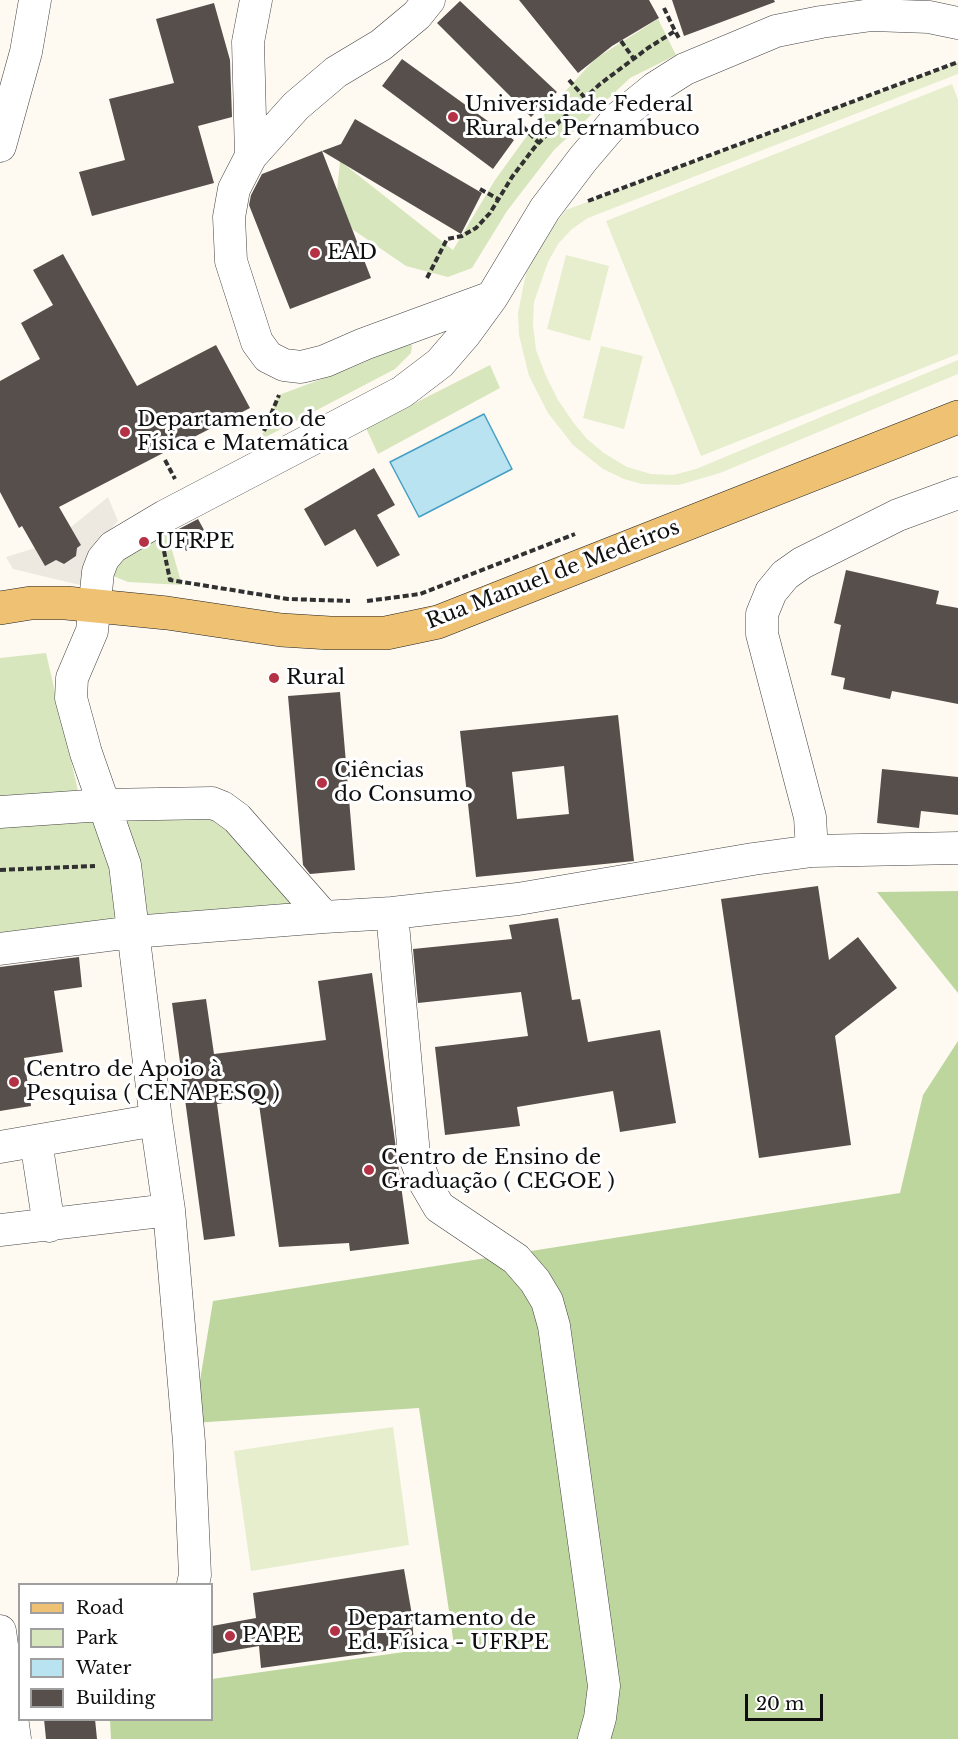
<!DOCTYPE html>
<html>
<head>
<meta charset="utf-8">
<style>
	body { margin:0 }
	#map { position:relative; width:958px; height:1739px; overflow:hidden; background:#fefaf2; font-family:"Libre Baskerville",serif }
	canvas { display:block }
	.legend { position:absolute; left:18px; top:1583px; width:195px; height:138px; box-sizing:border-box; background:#fff; border:2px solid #9f9f9f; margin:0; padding:8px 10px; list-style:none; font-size:18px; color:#0f0f0f }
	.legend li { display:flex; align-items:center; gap:12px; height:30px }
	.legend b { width:30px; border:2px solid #9f9f9f }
	.scale { position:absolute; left:745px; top:1694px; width:78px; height:27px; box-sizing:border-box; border:3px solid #0f0f0f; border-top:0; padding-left:8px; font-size:18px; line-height:21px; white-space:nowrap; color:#0f0f0f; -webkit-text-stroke:4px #fff; paint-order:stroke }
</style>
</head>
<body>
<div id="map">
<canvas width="958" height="1739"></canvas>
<ul class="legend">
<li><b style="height:8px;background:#eec272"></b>Road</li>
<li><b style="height:16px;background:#d7e6bd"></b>Park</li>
<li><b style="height:16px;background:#bae3f2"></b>Water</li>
<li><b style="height:16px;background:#574f4c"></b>Building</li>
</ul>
<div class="scale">20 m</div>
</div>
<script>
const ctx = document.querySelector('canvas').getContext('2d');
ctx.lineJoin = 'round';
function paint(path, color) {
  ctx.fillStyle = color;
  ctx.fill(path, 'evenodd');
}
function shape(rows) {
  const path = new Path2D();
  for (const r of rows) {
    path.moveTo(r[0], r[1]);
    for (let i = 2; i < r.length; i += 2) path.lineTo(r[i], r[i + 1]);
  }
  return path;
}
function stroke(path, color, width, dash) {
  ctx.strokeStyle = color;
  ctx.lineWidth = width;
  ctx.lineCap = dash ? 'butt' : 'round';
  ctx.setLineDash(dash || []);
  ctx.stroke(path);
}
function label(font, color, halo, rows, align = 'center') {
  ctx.font = font + ' "Libre Baskerville",serif';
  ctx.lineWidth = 6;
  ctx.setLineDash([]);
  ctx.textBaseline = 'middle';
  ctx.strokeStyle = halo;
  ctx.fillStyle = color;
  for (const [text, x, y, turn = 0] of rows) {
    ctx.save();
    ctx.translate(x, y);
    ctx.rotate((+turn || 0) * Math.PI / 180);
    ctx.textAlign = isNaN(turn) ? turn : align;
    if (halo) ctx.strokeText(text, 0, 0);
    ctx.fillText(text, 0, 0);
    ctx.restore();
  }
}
paint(shape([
	[658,19,676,55,630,78,554,150,507,211,472,268,448,277,406,266,352,229,337,191,340,161,453,250,495,180,537,122,595,59],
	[405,344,412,345,411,353,395,369,260,440,279,395,351,368],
	[490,365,500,388,378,454,366,428],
	[165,526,182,585,128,582,113,576,110,562],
	[46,653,79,795,0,800,0,658],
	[227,801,321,920,0,945,0,816]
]), '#d7e6bd');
paint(shape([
	[958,891,958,993,877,892],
	[958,1041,958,1739,111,1739,110,1720,212,1720,212,1679,454,1645,419,1408,193,1423,213,1301,900,1193,923,1095]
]), '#bdd69e');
paint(shape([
	[958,62,958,74,588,218,572,229,558,244,548,262,534,302,533,324,536,350,546,376,558,400,573,422,587,439,604,453,627,467,651,474,673,475,696,469,958,360,958,374,720,473,679,485,642,484,624,479,603,469,573,445,548,413,529,376,519,335,518,313,526,273,546,236,566,210],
	[952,84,958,100,958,354,701,456,606,221],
	[566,255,609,266,590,341,547,329],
	[601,346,643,356,624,429,583,418],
	[393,1427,409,1545,251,1571,234,1451]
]), '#e7eece');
paint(shape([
	[108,497,118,521,97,544,84,586,13,569,6,557,35,548,45,566,56,560,64,564,76,556,77,548,81,545,71,527]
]), '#eee9e0');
const water = shape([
	[484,414,512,469,419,517,390,462,484,414]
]);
paint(water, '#bae3f2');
stroke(water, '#469fc3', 1.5);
paint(shape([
	[519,0,649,0,659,18,612,46,578,73],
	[672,0,774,0,775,2,684,36],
	[460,1,557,92,531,117,437,23],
	[214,3,230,60,232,117,198,126,214,183,92,216,79,172,125,160,109,99,174,83,156,19],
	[402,59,514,140,493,169,382,86],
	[355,119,482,193,461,234,322,151,341,144],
	[322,151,371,278,290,309,249,205,251,195,262,174],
	[63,254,137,386,216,345,250,408,59,507,81,545,77,548,76,556,64,564,56,560,45,566,22,526,19,528,0,492,0,381,40,359,21,323,53,305,33,270],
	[374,468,395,505,377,515,400,555,377,567,355,529,325,546,304,509],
	[198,519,209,539,186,551,175,531],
	[846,570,939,591,936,604,958,608,958,704,892,691,890,699,843,689,845,678,831,675,841,625,834,623],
	[340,692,355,870,310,874,303,865,288,696],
	[618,715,634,861,476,877,460,731],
	[564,766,569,814,517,819,512,772],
	[882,769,958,777,958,815,921,811,919,828,877,823],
	[818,886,829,960,858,937,897,988,835,1036,851,1145,759,1158,721,899],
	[558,918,572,1000,580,999,588,1042,660,1030,676,1123,620,1132,613,1091,517,1107,520,1126,445,1135,435,1047,528,1036,521,992,418,1003,413,949,512,939,509,925],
	[79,957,82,987,54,991,63,1052,24,1058,31,1106,0,1111,0,967],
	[372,973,409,1244,350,1251,349,1243,279,1247,258,1097,217,1104,235,1236,204,1240,172,1003,206,999,214,1054,326,1040,318,981],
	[404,1569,412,1615,414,1647,261,1668,259,1646,212,1654,212,1626,256,1618,253,1593],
	[44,1719,95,1719,97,1739,46,1739]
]), '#574f4c');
const minor = shape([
	[429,0,417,15,381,45,336,72,296,106,251,156,234,189,229,217,231,261,257,342,268,357,284,365,301,367,325,361,364,344,492,297],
	[0,146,26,52,35,0],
	[251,156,248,42,256,0],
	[0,812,103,805,212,803,222,807,237,818,324,917,392,913,518,899,753,859,812,851,958,848],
	[812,851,810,817,762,634,762,614,771,592,785,575,802,563,898,515,958,493],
	[392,913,414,1155,425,1183,439,1207,516,1259,535,1281,547,1301,554,1326,604,1686,600,1718,594,1739],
	[0,949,133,932,324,917],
	[36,1141,49,1226],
	[0,1147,156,1120],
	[0,1230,169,1210],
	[193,1584,195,1575,189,1442,169,1210,156,1120,125,865,86,753,71,698,72,678,92,631,98,572,103,559,113,547,165,516,402,392,440,363,465,334,492,297,545,209,583,159,618,118,655,88,685,69,776,31,821,22,872,15,929,17,958,23],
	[0,1631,15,1739]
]);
const major = shape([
	[0,608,31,603,66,603,167,613,281,630,330,633,386,633,438,622,958,417]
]);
stroke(minor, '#424242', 33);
stroke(major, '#202020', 34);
stroke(shape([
	[664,8,675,31],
	[621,41,634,59],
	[569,80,585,98],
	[523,127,539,143],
	[480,189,498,199],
	[588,201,958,62],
	[427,278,447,239,462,236,476,228,490,213,512,177,534,148,560,121,600,84,648,48,675,31,680,40],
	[264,431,279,395],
	[165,460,175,479],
	[164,551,170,580,288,599,350,601],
	[367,601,420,594,575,534],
	[0,870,95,866]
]), '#313131', 4, [6, 3]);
stroke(minor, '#fff', 32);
stroke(major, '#eec272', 33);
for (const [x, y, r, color] of [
	[453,117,6,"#b53145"],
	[315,253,6,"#b53145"],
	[125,432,6,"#b53145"],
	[144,542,6,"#b53145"],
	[274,678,6,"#b53145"],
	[322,783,6,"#b53145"],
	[14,1082,6,"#b53145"],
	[369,1170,6,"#b53145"],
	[335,1631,6,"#b53145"],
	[230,1636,6,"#b53145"]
]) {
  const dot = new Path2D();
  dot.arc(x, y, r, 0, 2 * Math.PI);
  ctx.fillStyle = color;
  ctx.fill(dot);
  stroke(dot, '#fff', 2);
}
label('21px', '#0f0f0f', '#fff', [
	["Universidade Federal",465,105],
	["Rural de Pernambuco",465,129],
	["EAD",327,253],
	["Departamento de",137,420],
	["Física e Matemática",137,444],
	["UFRPE",156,542],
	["Rural",286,678],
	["Ciências",334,771],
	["do Consumo",334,795],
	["Centro de Apoio à",26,1070],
	["Pesquisa ( CENAPESQ )",26,1094],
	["Centro de Ensino de",381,1158],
	["Graduação ( CEGOE )",381,1182],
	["Departamento de",347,1619],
	["Ed. Física - UFRPE",347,1643],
	["PAPE",242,1636]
], 'left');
label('21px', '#0f0f0f', '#fff', [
	["Rua Manuel de Medeiros",553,575,-21]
]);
</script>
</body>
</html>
